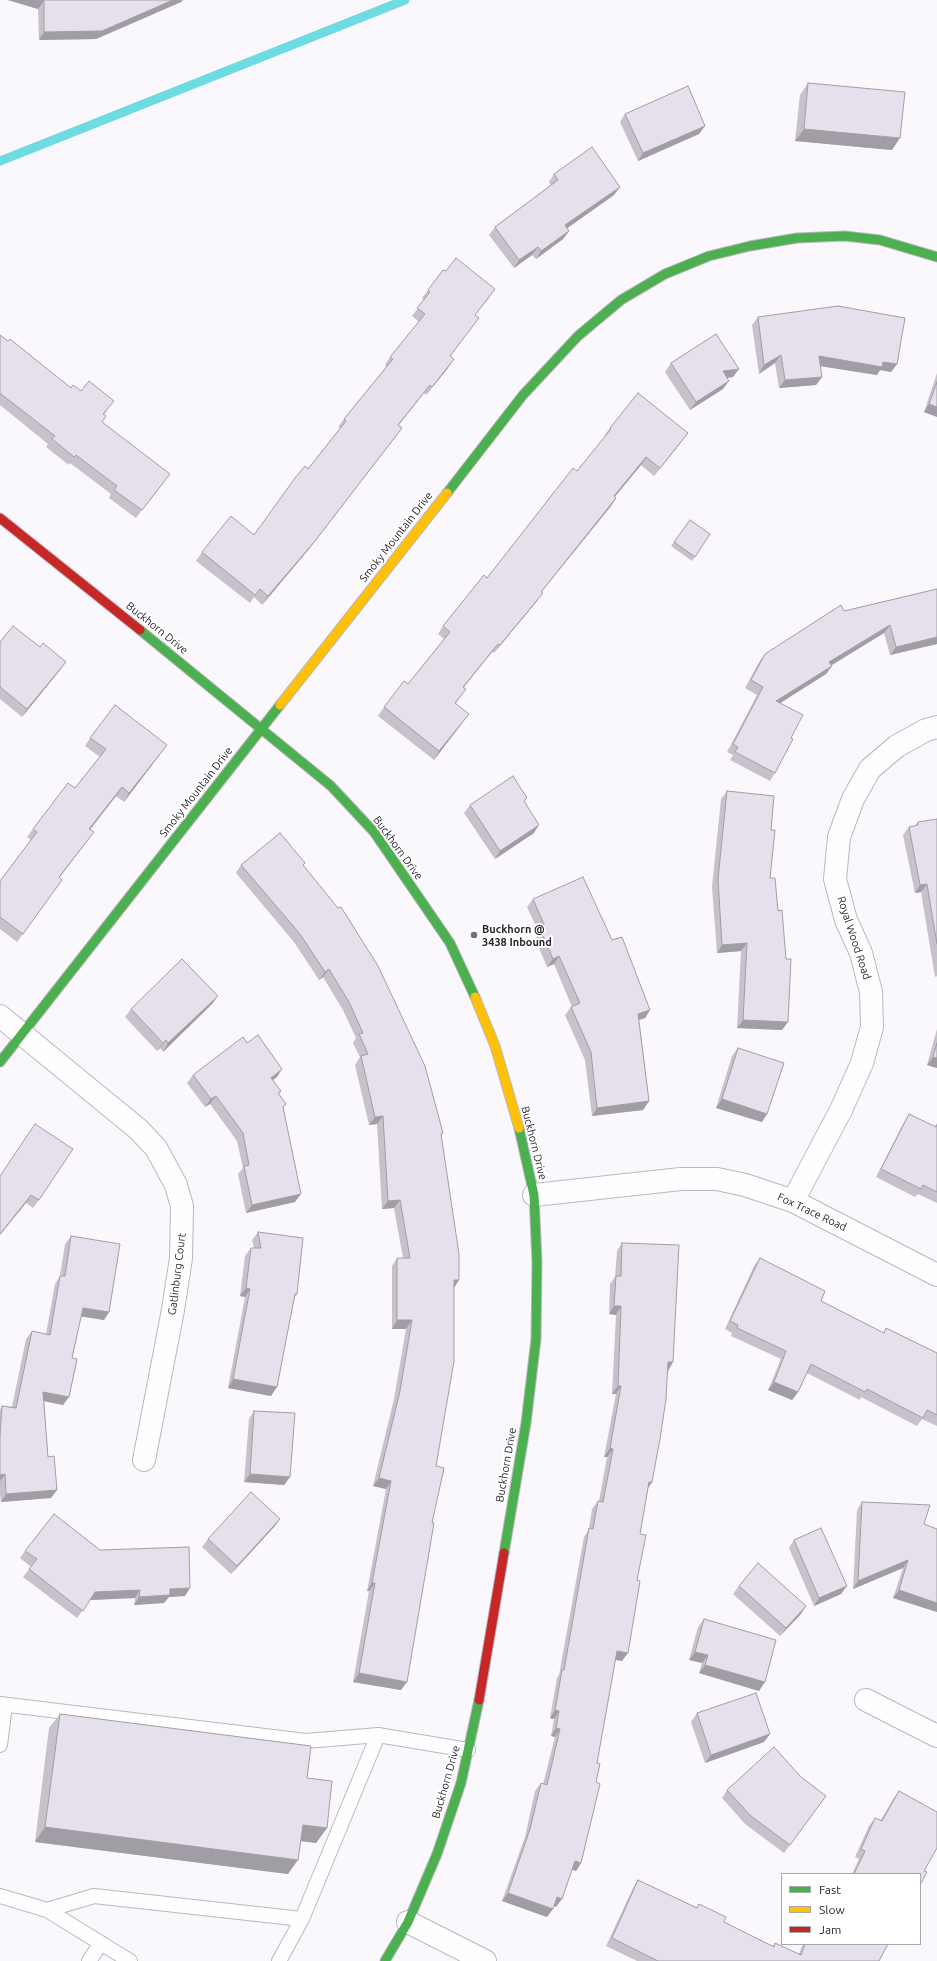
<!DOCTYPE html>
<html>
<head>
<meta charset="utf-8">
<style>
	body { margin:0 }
	#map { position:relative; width:937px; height:1961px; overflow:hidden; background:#faf8fc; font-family:Ubuntu,sans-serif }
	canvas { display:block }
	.legend { position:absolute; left:781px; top:1873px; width:140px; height:72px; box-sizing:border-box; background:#fff; border:1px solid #a9a8aa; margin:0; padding:5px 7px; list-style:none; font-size:12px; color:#28262a }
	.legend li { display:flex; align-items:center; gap:8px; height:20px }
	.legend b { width:20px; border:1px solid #a9a8aa }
</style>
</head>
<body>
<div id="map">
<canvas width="937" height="1961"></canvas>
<ul class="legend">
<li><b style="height:5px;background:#4caf50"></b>Fast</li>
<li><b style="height:5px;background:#ffc107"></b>Slow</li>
<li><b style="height:5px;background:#c62828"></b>Jam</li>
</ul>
</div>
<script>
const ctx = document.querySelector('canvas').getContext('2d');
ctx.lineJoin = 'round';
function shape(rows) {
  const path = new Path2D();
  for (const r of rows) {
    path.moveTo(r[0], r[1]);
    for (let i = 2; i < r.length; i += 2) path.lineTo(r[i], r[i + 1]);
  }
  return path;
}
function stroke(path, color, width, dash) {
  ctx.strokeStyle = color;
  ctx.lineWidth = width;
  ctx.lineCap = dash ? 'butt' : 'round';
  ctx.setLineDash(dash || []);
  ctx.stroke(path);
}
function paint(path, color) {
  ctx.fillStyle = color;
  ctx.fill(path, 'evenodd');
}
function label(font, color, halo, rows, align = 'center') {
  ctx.font = font + ' Ubuntu,sans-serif';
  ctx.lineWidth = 4;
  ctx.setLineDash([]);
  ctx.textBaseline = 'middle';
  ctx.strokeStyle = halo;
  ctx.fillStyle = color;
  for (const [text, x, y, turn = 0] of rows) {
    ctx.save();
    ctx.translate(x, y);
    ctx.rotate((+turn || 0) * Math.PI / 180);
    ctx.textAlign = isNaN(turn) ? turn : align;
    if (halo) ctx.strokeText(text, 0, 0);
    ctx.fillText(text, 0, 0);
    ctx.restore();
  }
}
stroke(shape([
	[0,161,405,0]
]), '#6ddbe1', 9);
const lane = shape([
	[0,1704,306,1741,378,1735,468,1750],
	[0,1745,5,1705],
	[0,1896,47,1910,130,1961],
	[47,1910,94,1896,302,1919],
	[89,1961,101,1943],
	[279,1961,302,1919,378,1735]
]);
const street = shape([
	[0,1016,138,1129,156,1148,176,1185,182,1206,181,1258,173,1310,144,1460],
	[534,1195,681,1179,717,1179,745,1185,793,1201,937,1275],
	[793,1201,842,1108,862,1063,872,1027,871,992,861,953,846,920,835,879,839,837,853,799,870,769,897,746,926,730,937,727],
	[866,1700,937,1736],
	[408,1922,485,1961]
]);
const fast = shape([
	[447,493,523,395,578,336,621,300,665,274,709,256,750,246,797,238,845,236,880,240,937,257],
	[140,630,331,786,374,832,450,943,475,997],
	[0,1062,280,705],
	[504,1553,526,1423,536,1339,537,1262,534,1195,519,1128],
	[385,1961,408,1922,437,1854,461,1783,479,1700]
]);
const slow = shape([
	[280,705,447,493],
	[475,997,495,1046,519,1128]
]);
const jam = shape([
	[0,518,140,630],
	[479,1700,504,1553]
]);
stroke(lane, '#bab8bc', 16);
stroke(street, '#bab8bc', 24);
stroke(fast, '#bab8bc', 11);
stroke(slow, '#bab8bc', 11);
stroke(jam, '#bab8bc', 11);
stroke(lane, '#fefeff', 14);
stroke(street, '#fefeff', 22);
stroke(fast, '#4caf50', 9);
stroke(slow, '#ffc107', 9);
stroke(jam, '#c62828', 9);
paint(shape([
	[8,0,183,0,181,2,96,39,39,40,38,9],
	[808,83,892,150,795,141,800,95],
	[625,114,699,134,638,161,620,122],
	[554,174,614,195,567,228,569,231,563,239,536,259,532,255,514,268,489,235,495,227,551,185,549,182],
	[428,290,490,297,475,315,473,326,450,356,448,368,426,395,424,393,399,425,402,428,396,436,309,549,262,605,254,597,250,603,196,561,202,552,254,535,308,469,340,428,338,427,344,419,386,367,385,365,390,357,419,322,412,316,424,300,422,298],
	[758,317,897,364,891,372,880,370,877,375,820,366,822,377,816,385,779,388,775,363,759,374,752,325],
	[0,335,8,341,71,388,81,391,108,409,104,415,102,422,164,482,136,518,109,498,111,494,70,463,69,465,46,447,48,444,0,405],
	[671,363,733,377,727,378,723,389,690,410,665,372],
	[937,373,937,417,924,412],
	[610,428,682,441,654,476,641,465,615,496,616,498,611,506,541,592,537,601,494,653,492,652,464,687,466,689,456,703,463,722,434,760,378,716,384,707,408,684,444,639,438,634,443,626,487,578,577,471,605,437,604,436],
	[690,520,710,534,692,561,671,546],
	[937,589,937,644,890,655,884,633,831,666,826,674,780,703,791,738,775,773,770,781,730,760,733,755,727,752,757,695,745,688,759,662,765,654,844,611],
	[0,642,60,670,22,717,0,699],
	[90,738,161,753,124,802,116,796,90,830,88,840,59,878,62,880,17,942,0,929,0,881,31,840,27,837,33,829,75,788,100,757,85,746],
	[727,791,771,830,770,878,778,911,786,959,782,1030,737,1028,741,951,717,953,712,887,721,799],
	[470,805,534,833,495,859,464,813],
	[937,819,937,976,935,977,921,892,915,893,903,835,909,827,915,826,918,822],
	[305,863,303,866,443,1133,441,1136,454,1288,436,1466,432,1523,401,1690,353,1682,369,1591,367,1591,386,1489,373,1486,394,1399,406,1329,392,1329,392,1266,397,1258,403,1258,394,1208,382,1209,377,1124,369,1125,355,1065,360,1057,353,1043,356,1038,343,1010,323,977,319,980,294,942,236,873,241,865],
	[533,899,612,940,650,1010,645,1018,639,1020,649,1101,643,1110,592,1116,585,1060,565,1015,571,1007,572,1007,554,964,547,967,535,939,539,933,527,907],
	[218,996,212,1004,163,1052,160,1048,157,1051,125,1017,131,1009],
	[937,1029,937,1068,927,1065],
	[738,1048,762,1122,716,1108,732,1056],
	[193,1075,277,1077,273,1080,281,1091,279,1094,286,1104,283,1109,295,1202,246,1213,238,1174,243,1168,237,1141,210,1104,205,1107,187,1083],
	[909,1114,934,1127,937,1123,937,1203,918,1194,915,1197,876,1177,904,1122],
	[35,1124,39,1200,33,1208,26,1203],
	[258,1232,297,1294,295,1297,271,1396,228,1388,245,1297,240,1296,245,1256,251,1248,254,1248,252,1240],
	[71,1236,109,1312,104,1320,81,1316,72,1358,63,1405,44,1401,48,1457,57,1490,51,1498,1,1502,0,1494,0,1410,2,1406,12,1407,26,1339,32,1331,46,1334,55,1284,60,1276,65,1244],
	[622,1243,673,1362,667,1371,652,1482,648,1488,640,1534,637,1580,622,1661,615,1660,597,1763,596,1782,581,1863,576,1871,572,1870,556,1907,554,1906,547,1917,502,1901,525,1837,535,1791,541,1783,543,1784,555,1737,551,1736,554,1719,550,1718,557,1678,559,1675,584,1537,589,1529,592,1509,598,1501,599,1501,607,1457,604,1457,616,1394,612,1394,616,1315,609,1314,610,1284,615,1277,617,1251],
	[760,1258,821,1301,883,1333,886,1328,937,1353,937,1426,922,1419,917,1426,861,1397,860,1400,807,1373,798,1392,792,1400,768,1390,781,1359,731,1336,732,1333,725,1329,754,1266],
	[254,1411,290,1477,284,1485,244,1482,249,1419],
	[862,1502,937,1529,937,1612,893,1598,903,1568,853,1589,857,1510],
	[280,1519,274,1527,231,1574,202,1547,208,1539],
	[794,1540,841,1594,814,1606,789,1548],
	[100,1550,185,1596,169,1597,164,1603,134,1605,135,1598,90,1600,77,1618,23,1577,31,1567,20,1558,25,1551],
	[739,1586,801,1614,780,1636,733,1594],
	[704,1619,759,1691,699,1673,702,1663,689,1660,698,1627],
	[697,1713,770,1734,764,1742,705,1763,691,1722],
	[60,1714,307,1778,327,1828,316,1843,301,1841,288,1874,35,1842,49,1728],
	[801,1777,826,1796,784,1853,745,1824,722,1798,727,1790],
	[899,1791,924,1871,920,1874,852,1874,859,1859,855,1857,869,1826,875,1818,881,1820,893,1799],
	[638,1880,697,1908,699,1904,724,1922,773,1946,775,1943,799,1954,803,1944,888,1944,879,1961,637,1961,606,1946,633,1888]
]), '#c6c1cb');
paint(shape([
	[8,0,41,0,44,1,38,9],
	[173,0,183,0,181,2,96,39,39,40,44,32],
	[705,126,699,134,638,161,643,153],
	[804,129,900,138,892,150,795,141],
	[620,187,614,195,559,234,565,225],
	[569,231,563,239,536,259,541,251],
	[538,247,532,255,514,268,519,260],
	[781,355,775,363,759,374,764,365],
	[819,356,883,362,897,364,891,372,880,370,877,375,813,365],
	[454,359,448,368,426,395,432,387],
	[739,369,733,377,718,379,723,371],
	[822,377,816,385,779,388,785,380],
	[729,381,723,389,690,410,696,402],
	[430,385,424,393,392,433,398,425],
	[929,404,937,407,937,417,924,412],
	[402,428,309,549,262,605,268,596],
	[688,433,682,441,654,476,660,468],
	[646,457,641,465,609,504,614,496],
	[616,498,611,506,535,600,541,592],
	[543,593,537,601,494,653,500,645],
	[890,625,884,633,823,670,829,662],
	[937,637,937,644,890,655,896,647],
	[498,644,492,652,457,695,463,687],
	[66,662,60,670,22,717,27,709],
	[832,666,826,674,771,709,776,701],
	[469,714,463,722,434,760,439,751],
	[167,745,161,753,124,802,129,793],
	[122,787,116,796,84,837,89,829],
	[539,825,534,833,495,859,500,851],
	[94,832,88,840,53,886,59,877],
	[927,884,921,892,915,893,920,885],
	[747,943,741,951,717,953,722,945],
	[559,956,554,964,547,967,553,959],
	[329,969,323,977,319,980,325,972],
	[218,996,212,1004,163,1052,168,1043],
	[650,1010,645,1018,632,1022,638,1014],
	[743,1020,788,1022,782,1030,737,1028],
	[166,1040,160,1048,157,1051,163,1043],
	[933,1057,937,1058,937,1068,927,1065],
	[282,1069,277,1077,265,1086,271,1078],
	[216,1096,210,1104,205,1107,211,1099],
	[722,1099,767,1114,762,1122,716,1108],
	[649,1101,643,1110,592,1116,597,1108],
	[383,1116,377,1124,369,1125,375,1117],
	[301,1194,295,1202,246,1213,252,1205],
	[31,1195,26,1203,0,1235,0,1234],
	[400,1200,394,1208,382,1209,388,1201],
	[454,1280,459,1280,454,1288],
	[246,1288,250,1289,245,1297,240,1296],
	[614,1306,621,1306,616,1315,609,1314],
	[83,1308,109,1312,104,1320,78,1316],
	[397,1320,412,1320,406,1329,392,1329],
	[668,1362,673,1362,668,1371,662,1370],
	[233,1379,277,1387,271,1396,228,1388],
	[774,1382,798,1392,792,1400,768,1390],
	[618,1386,621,1386,616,1394,612,1394],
	[43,1392,69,1397,63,1405,38,1400],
	[610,1448,613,1449,607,1457,604,1457],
	[5,1474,0,1481,0,1475],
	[250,1474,290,1477,284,1485,244,1482],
	[379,1478,391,1481,386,1489,373,1486],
	[649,1482,652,1482,646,1491],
	[57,1490,51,1498,1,1502,6,1494],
	[280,1519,274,1527,231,1574,237,1566],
	[908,1560,903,1568,853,1589,858,1581],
	[372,1583,375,1583,369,1591,367,1591],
	[847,1586,841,1594,814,1606,819,1598],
	[190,1588,185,1596,169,1597,164,1603,134,1605,139,1597,170,1589],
	[140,1590,135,1598,90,1600,95,1592],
	[899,1590,937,1603,937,1612,893,1598],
	[806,1606,801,1614,780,1636,786,1628],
	[617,1651,628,1653,622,1661,611,1659],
	[695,1652,708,1655,702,1663,689,1660],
	[705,1665,765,1682,759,1691,699,1673],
	[359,1673,407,1682,401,1690,353,1682],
	[555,1710,559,1711,554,1719,550,1718],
	[556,1728,560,1729,555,1737,551,1736],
	[770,1734,764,1742,705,1763,711,1755],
	[303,1825,327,1828,316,1843,293,1840],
	[45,1827,298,1860,288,1874,35,1842],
	[575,1861,581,1863,576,1871,569,1869],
	[508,1893,553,1909,547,1917,502,1901],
	[557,1897,562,1899,556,1907,551,1905]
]), '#a19da5');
const building = shape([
	[41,0,173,0,102,31,44,32,44,1,41,0],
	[808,83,905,92,900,138,804,129,808,83],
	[688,86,705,126,643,153,625,114,688,86],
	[592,147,620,187,565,225,569,231,541,251,538,247,519,260,495,227,558,180,554,174,592,147],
	[456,258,495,289,475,315,479,318,450,356,454,359,432,387,430,385,398,425,402,428,315,541,268,596,260,589,255,595,202,552,231,516,254,535,295,478,305,466,308,469,346,421,344,419,393,359,390,357,425,314,417,308,430,292,428,290,443,270,446,271,456,258],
	[838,306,905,318,897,364,883,362,882,367,819,356,822,377,785,380,781,355,764,365,758,317,838,306],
	[716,334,739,369,723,371,729,381,696,402,671,363,716,334],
	[0,335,8,341,10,339,71,388,73,385,81,391,89,381,114,401,103,414,106,416,102,422,170,474,142,510,114,490,117,486,76,455,74,457,52,439,55,436,1,394,0,395,0,335],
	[937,382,937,407,929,404,937,382],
	[638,393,688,433,660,468,646,457,614,496,616,498,541,592,543,593,500,645,498,644,463,687,466,689,455,703,469,714,439,751,384,707,404,681,408,684,450,632,443,626,484,575,487,578,573,468,577,471,611,429,610,428,638,393],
	[690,520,710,534,695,557,674,542,690,520],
	[937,589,937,637,896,647,890,625,829,662,832,666,776,701,803,715,791,738,793,739,775,773,735,752,738,747,733,744,763,687,751,680,765,654,841,605,844,611,937,589],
	[13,626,40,647,43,643,66,662,27,709,0,687,0,642,13,626],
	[115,705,167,745,129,793,122,787,89,829,94,832,59,877,62,880,23,934,0,917,0,881,37,832,33,829,68,783,75,788,106,749,90,738,115,705],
	[513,776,527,798,524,801,539,825,500,851,470,805,513,776],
	[727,791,774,796,771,830,775,830,770,878,775,878,778,911,782,910,786,959,791,959,788,1022,743,1020,747,943,722,945,718,879,727,791],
	[937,819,937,944,927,884,920,885,909,827,918,825,918,822,937,819],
	[280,833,305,863,303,865,338,908,341,907,378,966,425,1066,443,1133,441,1134,459,1254,459,1280,454,1280,454,1361,436,1466,444,1468,432,1523,434,1523,407,1682,359,1673,375,1583,372,1583,391,1481,379,1478,400,1391,412,1320,397,1320,397,1258,410,1258,400,1200,388,1201,383,1116,375,1117,361,1056,368,1054,359,1034,363,1033,349,1002,329,969,325,972,300,934,241,865,280,833],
	[583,877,612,940,622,937,650,1010,638,1014,649,1101,597,1108,591,1052,571,1007,580,1003,559,956,553,959,541,931,546,929,533,899,583,877],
	[182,959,218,996,168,1043,166,1040,163,1043,131,1009,182,959],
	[258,1035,282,1069,271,1078,281,1091,278,1093,286,1104,283,1107,301,1194,252,1205,244,1166,249,1165,243,1133,216,1096,211,1099,193,1075,243,1037,247,1043,258,1035],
	[937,1043,937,1058,933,1057,937,1043],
	[738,1048,784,1063,767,1114,722,1099,738,1048],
	[909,1114,936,1127,937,1125,937,1192,923,1185,921,1189,881,1169,909,1114],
	[35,1124,73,1149,39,1200,31,1195,0,1234,0,1176,35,1124],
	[258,1232,303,1238,297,1294,295,1294,277,1387,233,1379,250,1289,246,1288,251,1248,261,1248,258,1232],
	[71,1236,120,1244,109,1312,83,1308,72,1358,77,1359,69,1397,43,1392,48,1457,54,1456,57,1490,6,1494,5,1474,0,1475,0,1436,2,1406,16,1408,32,1331,50,1335,60,1276,65,1276,71,1236],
	[622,1243,679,1245,673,1362,668,1362,666,1399,660,1439,652,1482,649,1482,640,1534,646,1535,637,1580,640,1581,628,1653,617,1651,597,1763,600,1764,596,1782,600,1784,581,1863,575,1861,562,1899,557,1897,553,1909,508,1893,530,1829,541,1783,547,1785,560,1729,556,1728,559,1711,555,1710,562,1670,564,1670,589,1528,593,1529,598,1501,603,1502,613,1449,610,1448,621,1386,618,1386,621,1306,614,1306,616,1276,621,1276,622,1243],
	[760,1258,825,1291,821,1301,884,1333,886,1328,937,1353,937,1415,927,1410,923,1418,867,1389,865,1392,811,1364,798,1392,774,1382,786,1351,737,1328,738,1325,730,1321,760,1258],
	[254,1411,295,1413,290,1477,250,1474,254,1411],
	[251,1492,280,1519,237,1566,208,1539,251,1492],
	[862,1502,930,1505,924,1524,937,1529,937,1603,899,1590,908,1560,858,1581,862,1502],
	[54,1514,100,1550,189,1547,190,1588,170,1589,170,1595,139,1597,140,1590,95,1592,83,1611,29,1569,37,1559,25,1551,54,1514],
	[821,1528,847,1586,819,1598,794,1540,821,1528],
	[758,1563,806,1606,786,1628,739,1586,758,1563],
	[704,1619,776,1640,765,1682,705,1665,708,1655,695,1652,704,1619],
	[756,1693,770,1734,711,1755,697,1713,756,1693],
	[60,1714,311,1746,307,1778,332,1781,327,1828,303,1825,298,1860,45,1827,60,1714],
	[774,1747,801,1777,826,1796,790,1845,751,1816,727,1790,774,1747],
	[899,1791,937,1812,937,1848,924,1871,927,1872,920,1885,920,1874,854,1874,865,1851,861,1849,875,1818,882,1821,899,1791],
	[638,1880,697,1908,699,1904,726,1917,724,1922,774,1947,775,1943,801,1955,805,1944,888,1944,879,1961,658,1961,612,1938,638,1880]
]);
paint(building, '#e6e0ec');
stroke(building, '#a19da5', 1);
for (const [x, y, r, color] of [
	[474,935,4,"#727074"]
]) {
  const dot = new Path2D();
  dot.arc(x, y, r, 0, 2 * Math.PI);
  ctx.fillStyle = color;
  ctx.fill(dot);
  stroke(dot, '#fff', 1.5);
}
label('11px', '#28262a', '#fff', [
	["Smoky Mountain Drive",396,537,-52],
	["Buckhorn Drive",157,628,39],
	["Smoky Mountain Drive",196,792,-52],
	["Buckhorn Drive",398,848,54],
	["Royal Wood Road",854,938,72],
	["Buckhorn Drive",534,1143,76],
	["Fox Trace Road",812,1212,25],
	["Gatlinburg Court",177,1274,-83],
	["Buckhorn Drive",506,1465,-80],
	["Buckhorn Drive",446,1782,-74]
]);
label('bold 11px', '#28262a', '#fff', [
	["Buckhorn @",482,929],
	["3438 Inbound",482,942]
], 'left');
</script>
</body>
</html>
